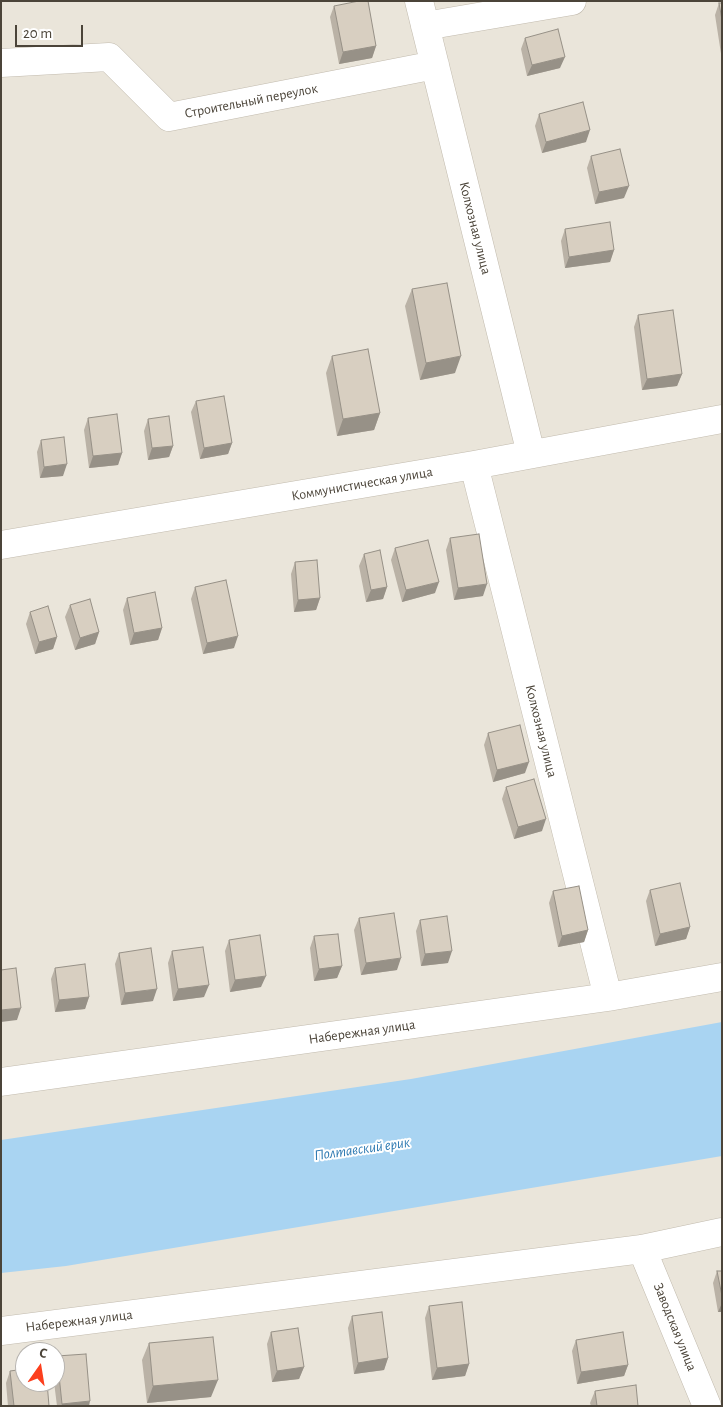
<!DOCTYPE html>
<html>
<head>
<meta charset="utf-8">
<style>
	body { margin:0 }
	#map { position:relative; width:723px; height:1407px; overflow:hidden; background:#f6f3ec; font-family:"Alegreya Sans",sans-serif }
	canvas { display:block }
	.frame { position:absolute; inset:0; border:2px solid #4b4439; pointer-events:none }
	.north { position:absolute; left:15px; top:1342px; width:50px; height:50px; box-sizing:border-box; background:#fff; border:1px solid #b7b4b0; border-radius:50%; rotate:13deg; font-size:14px; font-weight:700; line-height:20px; text-align:center; color:#4b4439 }
	.north::after { content:''; display:block; margin:auto; width:18px; height:22px; background:#fc3f1d; clip-path:polygon(50% 0,100% 100%,50% 72%,0 100%) }
	.scale { position:absolute; left:15px; top:25px; width:68px; height:22px; box-sizing:border-box; border:2px solid #4b4439; border-top:0; padding-left:6px; font-size:15px; line-height:18px; white-space:nowrap; color:#4b4439; -webkit-text-stroke:4px #fff; paint-order:stroke }
</style>
</head>
<body>
<div id="map">
<canvas width="723" height="1407"></canvas>
<div class="frame"></div>
<div class="north">С</div>
<div class="scale">20 m</div>
</div>
<script>
const ctx = document.querySelector('canvas').getContext('2d');
ctx.lineJoin = 'round';
function paint(path, color) {
  ctx.fillStyle = color;
  ctx.fill(path, 'evenodd');
}
function shape(rows) {
  const path = new Path2D();
  for (const r of rows) {
    path.moveTo(r[0], r[1]);
    for (let i = 2; i < r.length; i += 2) path.lineTo(r[i], r[i + 1]);
  }
  return path;
}
function stroke(path, color, width, dash) {
  ctx.strokeStyle = color;
  ctx.lineWidth = width;
  ctx.lineCap = dash ? 'butt' : 'round';
  ctx.setLineDash(dash || []);
  ctx.stroke(path);
}
function label(font, color, halo, rows, align = 'center') {
  ctx.font = font + ' "Alegreya Sans",sans-serif';
  ctx.lineWidth = 4;
  ctx.setLineDash([]);
  ctx.textBaseline = 'middle';
  ctx.strokeStyle = halo;
  ctx.fillStyle = color;
  for (const [text, x, y, turn = 0] of rows) {
    ctx.save();
    ctx.translate(x, y);
    ctx.rotate((+turn || 0) * Math.PI / 180);
    ctx.textAlign = isNaN(turn) ? turn : align;
    if (halo) ctx.strokeText(text, 0, 0);
    ctx.fillText(text, 0, 0);
    ctx.restore();
  }
}
paint(shape([
	[1,1,722,1,722,1406,1,1406],
	[25,1352,55,1352,55,1382,25,1382]
]), '#eae5da');
paint(shape([
	[722,1022,722,1156,66,1266,1,1273,1,1140,411,1079]
]), '#a9d4f2');
const minor = shape([
	[419,1,531,454],
	[425,26,572,1],
	[1,63,109,57,169,117,435,65],
	[474,465,608,997],
	[1,545,474,465,722,419],
	[1,1082,608,997,722,977],
	[642,1249,707,1406],
	[1,1331,642,1249,722,1232]
]);
stroke(minor, '#c2bbae', 29);
stroke(minor, '#fff', 28);
paint(shape([
	[719,3,722,3,722,60,715,15],
	[334,6,376,46,372,58,339,64,330,17],
	[525,38,560,68,527,76,521,49],
	[539,114,586,142,542,153,535,126],
	[591,156,624,198,595,204,587,168],
	[565,229,614,250,610,262,565,268,561,241],
	[412,289,455,373,420,380,405,306],
	[638,315,682,374,677,386,642,390,634,327],
	[332,356,380,413,374,430,337,436,326,373],
	[196,401,232,443,228,454,200,459,191,412],
	[88,418,122,453,118,465,89,468,84,430],
	[148,419,173,446,169,457,148,460,144,431],
	[41,440,63,476,40,478,37,452],
	[450,538,483,596,454,600,446,550],
	[395,548,435,593,402,602,391,560],
	[364,554,387,587,383,599,366,602,359,566],
	[295,562,320,598,316,610,294,612,291,574],
	[195,587,234,648,203,654,191,599],
	[127,598,162,628,158,640,130,645,123,610],
	[70,605,99,632,95,644,75,650,65,617],
	[30,612,57,637,53,649,35,654,26,624],
	[488,733,525,773,493,782,484,745],
	[506,787,542,831,514,839,502,799],
	[650,890,690,927,686,939,655,946,646,901],
	[553,891,588,930,584,942,558,947,549,903],
	[359,918,397,970,361,975,354,930],
	[420,920,448,963,421,966,416,931],
	[314,936,342,966,337,978,314,981,310,948],
	[229,940,261,987,230,992,225,951],
	[172,951,204,997,173,1001,168,963],
	[119,953,153,1001,121,1005,115,964],
	[55,968,89,997,85,1009,55,1012,51,979],
	[717,1271,722,1271,722,1312,718,1312,713,1283],
	[429,1306,469,1364,465,1376,432,1380,425,1318],
	[352,1316,388,1358,384,1370,354,1374,348,1328],
	[271,1332,304,1367,299,1379,272,1382,267,1344],
	[576,1340,628,1365,624,1376,577,1384,572,1351],
	[149,1343,211,1397,147,1403,142,1360],
	[57,1356,89,1406,57,1406,54,1382,55,1363],
	[10,1371,49,1406,8,1406,6,1383],
	[595,1391,638,1406,591,1406,590,1403]
]), '#bab2a6');
paint(shape([
	[376,46,372,58,339,64,343,52],
	[565,57,560,68,527,76,532,65],
	[590,130,586,142,542,153,546,142],
	[629,186,624,198,595,204,599,192],
	[614,250,610,262,565,268,569,257],
	[461,356,455,373,420,380,426,363],
	[682,374,677,386,642,390,647,379],
	[380,413,374,430,337,436,343,419],
	[232,443,228,454,200,459,204,448],
	[173,446,169,457,148,460,152,448],
	[122,453,118,465,89,468,93,456],
	[67,464,63,476,40,478,44,467],
	[439,582,435,593,402,602,406,590],
	[487,584,483,596,454,600,458,588],
	[387,587,383,599,366,602,371,590],
	[320,598,316,610,294,612,298,600],
	[162,628,158,640,130,645,134,633],
	[99,632,95,644,75,650,80,638],
	[238,636,234,648,203,654,207,643],
	[57,637,53,649,35,654,39,642],
	[529,762,525,773,493,782,497,770],
	[546,819,542,831,514,839,518,827],
	[690,927,686,939,655,946,660,934],
	[588,930,584,942,558,947,562,936],
	[452,951,448,963,421,966,425,954],
	[401,958,397,970,361,975,366,963],
	[342,966,337,978,314,981,319,969],
	[266,976,261,987,230,992,235,980],
	[209,985,204,997,173,1001,178,989],
	[157,989,153,1001,121,1005,125,993],
	[89,997,85,1009,55,1012,59,1000],
	[21,1008,17,1020,1,1022,1,1010],
	[722,1303,722,1312,718,1312],
	[388,1358,384,1370,354,1374,358,1363],
	[469,1364,465,1376,432,1380,437,1368],
	[628,1365,624,1376,577,1384,581,1372],
	[304,1367,299,1379,272,1382,277,1371],
	[218,1380,211,1397,147,1403,153,1386],
	[90,1401,89,1406,61,1406,62,1404]
]), '#979187');
const building = shape([
	[359,1,368,1,376,46,343,52,334,6,359,1],
	[719,3,722,3,722,20,719,3],
	[558,29,565,57,532,65,525,38,558,29],
	[583,102,590,130,546,142,539,114,583,102],
	[620,149,629,186,599,192,591,156,620,149],
	[610,222,614,250,569,257,565,229,610,222],
	[447,283,461,356,426,363,412,289,447,283],
	[673,310,682,374,647,379,638,315,673,310],
	[368,349,380,413,343,419,332,356,368,349],
	[224,396,232,443,204,448,196,401,224,396],
	[117,414,122,453,93,456,88,418,117,414],
	[169,416,173,446,152,448,148,419,169,416],
	[64,437,67,464,44,467,41,440,64,437],
	[479,534,487,584,458,588,450,538,479,534],
	[428,540,439,582,406,590,395,548,428,540],
	[380,550,387,587,371,590,364,554,380,550],
	[317,560,320,598,298,600,295,562,317,560],
	[226,580,238,636,207,643,195,587,226,580],
	[155,592,162,628,134,633,127,598,155,592],
	[90,599,99,632,80,638,70,605,90,599],
	[48,606,57,637,39,642,30,612,48,606],
	[520,725,529,762,497,770,488,733,520,725],
	[534,779,546,819,518,827,506,787,534,779],
	[680,883,690,927,660,934,650,890,680,883],
	[579,886,588,930,562,936,553,891,579,886],
	[394,913,401,958,366,963,359,918,394,913],
	[447,916,452,951,425,954,420,920,447,916],
	[338,934,342,966,319,969,314,936,338,934],
	[260,935,266,976,235,980,229,940,260,935],
	[203,947,209,985,178,989,172,951,203,947],
	[151,948,157,989,125,993,119,953,151,948],
	[85,964,89,997,59,1000,55,968,85,964],
	[16,968,21,1008,1,1010,1,970,16,968],
	[717,1271,722,1271,722,1296,717,1271],
	[462,1302,469,1364,437,1368,429,1306,462,1302],
	[382,1312,388,1358,358,1363,352,1316,382,1312],
	[298,1328,304,1367,277,1371,271,1332,298,1328],
	[623,1332,628,1365,581,1372,576,1340,623,1332],
	[213,1337,218,1380,153,1386,149,1343,213,1337],
	[86,1354,90,1401,62,1404,57,1356,86,1354],
	[25,1369,25,1382,47,1382,49,1406,14,1406,10,1371,25,1369],
	[636,1385,638,1406,597,1406,595,1391,636,1385]
]);
paint(building, '#d8cfc1');
stroke(building, '#979187', 1);
label('14px', '#4b4439', '#fff', [
	["Строительный переулок",251,101,-11],
	["Колхозная улица",475,228,76],
	["Коммунистическая улица",362,484,-10],
	["Колхозная улица",541,731,76],
	["Набережная улица",362,1032,-8],
	["Набережная улица",79,1321,-7],
	["Заводская улица",675,1327,68]
]);
label('italic 15px', '#2e7ab2', '#fff', [
	["Полтавский ерик",362,1149,-8]
]);
</script>
</body>
</html>
